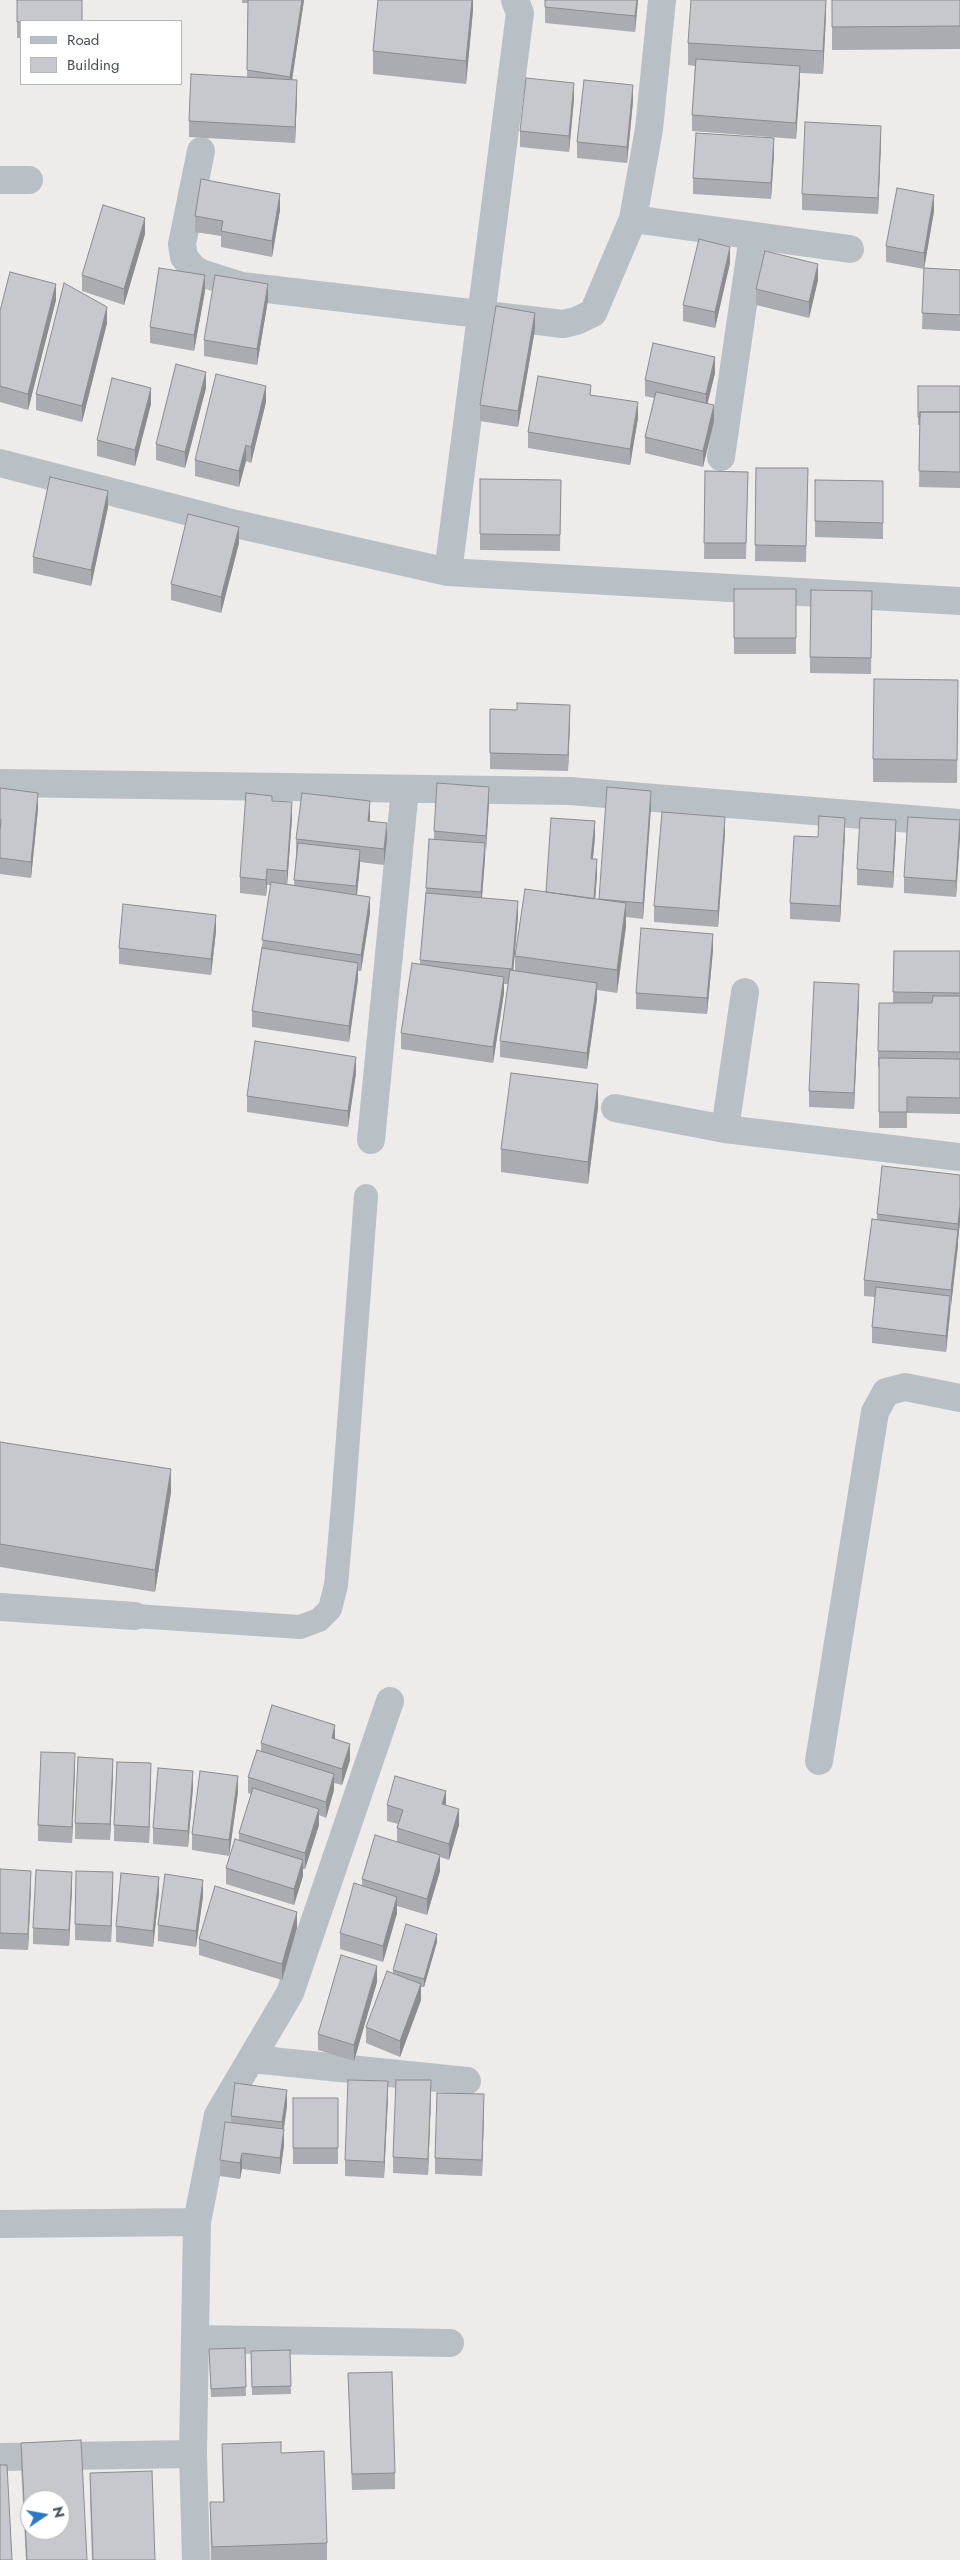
<!DOCTYPE html>
<html>
<head>
<meta charset="utf-8">
<style>
	body { margin:0 }
	#map { position:relative; width:960px; height:2560px; overflow:hidden; background:#eeebeb; font-family:Jost,sans-serif }
	canvas { display:block }
	.legend { position:absolute; left:20px; top:20px; width:162px; height:65px; box-sizing:border-box; background:#fff; border:1px solid #b5b9bb; margin:0; padding:6px 9px; list-style:none; font-size:15px; color:#464f56 }
	.legend li { display:flex; align-items:center; gap:10px; height:25px }
	.legend b { width:25px; border:1px solid #b5b9bb }
	.north { position:absolute; left:20px; top:2490px; width:50px; height:50px; box-sizing:border-box; background:#fff; border:1px solid #b5b9bb; border-radius:50%; rotate:78deg; font-size:14px; font-weight:700; line-height:20px; text-align:center; color:#464f56 }
	.north::after { content:''; display:block; margin:auto; width:18px; height:22px; background:#2a79c9; clip-path:polygon(50% 0,100% 100%,50% 72%,0 100%) }
</style>
</head>
<body>
<div id="map">
<canvas width="960" height="2560"></canvas>
<ul class="legend">
<li><b style="height:6px;background:#b8c0c6"></b>Road</li>
<li><b style="height:14px;background:#c6c8ce"></b>Building</li>
</ul>
<div class="north">N</div>
</div>
<script>
const ctx = document.querySelector('canvas').getContext('2d');
ctx.lineJoin = 'round';
function shape(rows) {
  const path = new Path2D();
  for (const r of rows) {
    path.moveTo(r[0], r[1]);
    for (let i = 2; i < r.length; i += 2) path.lineTo(r[i], r[i + 1]);
  }
  return path;
}
function stroke(path, color, width, dash) {
  ctx.strokeStyle = color;
  ctx.lineWidth = width;
  ctx.lineCap = dash ? 'butt' : 'round';
  ctx.setLineDash(dash || []);
  ctx.stroke(path);
}
function paint(path, color) {
  ctx.fillStyle = color;
  ctx.fill(path, 'evenodd');
}
stroke(shape([
	[135,1616,300,1627,319,1620,330,1609,336,1585,343,1505,366,1196]
]), '#b8c0c6', 24);
stroke(shape([
	[201,151,182,244,184,257,193,268,201,273,242,286,563,324,576,321,593,313,633,219,649,129,662,0],
	[0,180,29,180],
	[633,219,850,249],
	[721,457,753,236],
	[0,463,236,524,448,572,960,601],
	[448,572,520,13,515,0],
	[0,783,570,791,960,823],
	[745,992,725,1129,960,1157],
	[615,1108,725,1129],
	[371,1140,405,789],
	[0,1607,135,1616],
	[819,1761,875,1412,886,1392,905,1387,960,1398],
	[252,2059,467,2081],
	[0,2224,197,2222],
	[195,2339,450,2343],
	[0,2457,193,2454],
	[196,2560,193,2454,197,2222,218,2115,290,1993,390,1701]
]), '#b8c0c6', 28);
paint(shape([
	[17,0,21,21,21,38,17,38],
	[242,0,304,0,292,80,297,96,295,143,189,137,189,121,247,77,248,3,242,3],
	[473,0,473,10,466,84,373,74,373,51],
	[638,0,635,32,545,23,545,7],
	[826,0,826,15,823,74,800,73,796,139,692,131,692,115,695,66,688,65,688,43],
	[832,0,960,0,960,49,832,50],
	[574,99,569,152,520,147,520,131],
	[633,101,627,163,577,158,577,142],
	[881,142,878,214,802,210,802,194],
	[774,154,771,199,693,194,693,178],
	[280,210,272,257,221,247,221,236,195,232,195,216],
	[934,211,924,269,960,270,960,331,922,329,924,269,886,262,886,246],
	[145,234,124,305,82,291,82,275],
	[730,263,715,328,683,321,683,305],
	[818,280,809,318,756,305,756,289],
	[205,291,194,351,150,343,150,327],
	[56,300,28,410,0,402,0,311],
	[268,300,257,365,204,356,204,340],
	[107,323,82,422,36,410,36,394],
	[535,329,518,427,480,421,480,405],
	[715,373,707,404,714,421,703,467,645,453,645,437,654,398,645,396,645,380],
	[918,386,960,386,960,488,919,487,920,425,918,425],
	[206,388,185,468,156,460,156,444],
	[591,395,638,418,630,465,528,448,528,432],
	[266,402,251,463,246,461,239,487,195,476,195,460],
	[151,404,135,466,97,456,97,440],
	[756,468,808,468,806,562,755,561],
	[705,471,748,472,746,559,704,559],
	[480,479,561,480,560,551,480,550],
	[815,480,883,481,883,539,815,537],
	[108,507,91,586,33,573,33,557],
	[239,543,221,613,171,600,171,584],
	[734,589,796,589,796,654,734,654],
	[872,591,871,674,810,673,810,657],
	[958,703,957,783,873,782,873,759],
	[490,709,570,721,568,771,490,769],
	[0,788,38,809,31,878,0,874],
	[272,801,292,818,287,884,294,885,296,855,296,839,370,817,370,821,387,839,384,865,360,862,357,895,370,913,361,971,358,971,358,979,349,1042,252,1027,252,1011,271,885,267,885,266,896,240,893,240,877],
	[489,803,482,898,518,917,513,971,515,971,515,956,546,892,595,837,593,859,597,875,595,899,599,899,651,807,643,919,626,917,626,926,617,993,597,990,597,999,587,1069,500,1057,500,1041,508,984,504,984,504,993,493,1063,401,1049,401,1033,420,964,426,888,434,840,434,831],
	[725,833,718,927,654,922,654,906],
	[845,834,840,922,790,919,790,903,818,837],
	[896,836,893,888,857,885,857,869],
	[960,836,956,897,904,893,904,877],
	[216,931,211,975,119,964,119,948],
	[713,950,707,1014,636,1009,636,993],
	[894,951,960,951,960,1114,907,1113,907,1128,879,1128,879,1067,878,1067,878,1051,893,1003],
	[859,1000,854,1109,809,1107,809,1091],
	[356,1073,348,1127,247,1112,247,1096],
	[598,1107,588,1184,501,1172,501,1149],
	[960,1175,960,1222,946,1352,872,1343,872,1327,875,1297,864,1296,864,1280,877,1220,877,1214],
	[0,1442,171,1492,155,1592,0,1567],
	[335,1739,350,1760,342,1785,334,1783,334,1790,326,1818,319,1815,319,1825,305,1869,303,1869,303,1876,294,1905,226,1884,226,1868,239,1841,239,1833,251,1794,248,1793,248,1777,261,1751,261,1743],
	[75,1769,72,1843,38,1841,38,1825],
	[113,1775,110,1840,75,1839,75,1823],
	[151,1779,149,1843,114,1841,114,1825],
	[193,1787,188,1847,153,1844,153,1828],
	[238,1792,229,1856,192,1850,192,1834],
	[387,1805,446,1805,459,1825,449,1860,440,1857,440,1871,427,1915,397,1906,397,1913,383,1962,340,1949,340,1933,362,1886,362,1879,397,1842,397,1828,398,1824,387,1821],
	[0,1869,31,1887,28,1950,0,1949],
	[72,1888,69,1946,33,1944,33,1928],
	[113,1888,111,1942,75,1940,75,1924],
	[159,1893,153,1947,116,1942,116,1926],
	[203,1896,196,1947,158,1941,158,1925],
	[297,1928,282,1980,199,1955,199,1939],
	[437,1942,424,1987,421,1987,421,2000,400,2057,366,2043,366,2027,393,1974,393,1970],
	[377,1982,354,2061,318,2050,318,2034],
	[431,2096,428,2175,393,2173,393,2157],
	[388,2097,384,2178,345,2176,345,2160],
	[293,2098,338,2098,338,2164,293,2164],
	[287,2106,284,2129,284,2145,280,2174,242,2169,240,2179,220,2176,220,2160,231,2122,231,2116],
	[484,2110,482,2176,435,2174,435,2158],
	[245,2348,246,2396,211,2397,209,2349],
	[290,2350,291,2394,252,2395,251,2351],
	[348,2373,395,2473,395,2489,352,2490],
	[21,2443,87,2560,26,2560,21,2465],
	[222,2444,281,2453,327,2543,327,2560,211,2560,210,2502,223,2502],
	[90,2473,155,2560,92,2560,90,2496]
]), '#aaacb1');
paint(shape([
	[302,0,304,0,290,93,290,77],
	[472,0,473,0,473,10,466,84,466,61],
	[637,0,638,0,635,32,635,16],
	[826,0,826,15,823,74,823,51],
	[800,66,800,82,796,139,796,123],
	[297,80,297,96,295,143,295,127],
	[574,83,574,99,569,152,569,136],
	[633,85,633,101,627,163,627,147],
	[881,126,881,142,878,214,878,198],
	[774,138,774,154,771,199,771,183],
	[280,194,280,210,272,257,272,241],
	[934,195,934,211,924,269,924,253],
	[145,218,145,234,124,305,124,289],
	[730,247,730,263,715,328,715,312],
	[818,264,818,280,809,318,809,302],
	[205,275,205,291,194,351,194,335],
	[56,284,56,300,28,410,28,394],
	[268,284,268,300,257,365,257,349],
	[107,307,107,323,82,422,82,406],
	[535,313,535,329,518,427,518,411],
	[715,357,715,373,706,410,706,394],
	[206,372,206,388,185,468,185,452],
	[266,386,266,402,251,463,251,447],
	[151,388,151,404,135,466,135,450],
	[638,402,638,418,630,465,630,449],
	[714,405,714,421,703,467,703,451],
	[246,445,246,461,239,487,239,471],
	[108,491,108,507,91,586,91,570],
	[239,527,239,543,221,613,221,597],
	[570,705,570,721,568,771,568,755],
	[489,787,489,803,486,852,486,836],
	[651,791,651,807,643,919,643,903],
	[38,793,38,809,31,878,31,862],
	[370,801,370,817,368,837,368,821],
	[292,802,292,818,287,887,287,871],
	[725,817,725,833,718,927,718,911],
	[845,818,845,834,840,922,840,906],
	[896,820,896,836,893,888,893,872],
	[960,820,960,836,956,897,956,881],
	[595,821,595,837,591,875,591,859],
	[387,823,387,839,384,865,384,849],
	[485,843,485,859,481,908,481,892],
	[360,850,360,866,356,902,356,886],
	[597,859,597,875,594,915,594,899],
	[267,869,267,885,266,896,266,880],
	[370,897,370,913,361,971,361,955],
	[518,901,518,917,512,985,512,969],
	[626,903,626,926,617,993,617,970],
	[216,915,216,931,211,975,211,959],
	[713,934,713,950,707,1014,707,998],
	[358,963,358,979,349,1042,349,1026],
	[504,977,504,993,493,1063,493,1047],
	[597,983,597,999,587,1069,587,1053],
	[859,984,859,1000,854,1109,854,1093],
	[356,1057,356,1073,348,1127,348,1111],
	[598,1084,598,1107,588,1184,588,1162],
	[960,1206,960,1222,958,1240,958,1224],
	[958,1230,958,1246,951,1306,951,1290],
	[950,1296,950,1312,946,1352,946,1336],
	[171,1469,171,1492,155,1592,155,1570],
	[335,1725,335,1741,332,1738],
	[350,1744,350,1760,342,1785,342,1769],
	[75,1753,75,1769,72,1843,72,1827],
	[113,1759,113,1775,110,1840,110,1824],
	[151,1763,151,1779,149,1843,149,1827],
	[193,1771,193,1787,188,1847,188,1831],
	[334,1774,334,1790,326,1818,326,1802],
	[238,1776,238,1792,229,1856,229,1840],
	[446,1791,446,1807,442,1804],
	[319,1809,319,1825,305,1869,305,1853],
	[459,1809,459,1825,449,1860,449,1844],
	[440,1855,440,1871,427,1915,427,1899],
	[303,1860,303,1876,294,1905,294,1889],
	[31,1871,31,1887,28,1950,28,1934],
	[72,1872,72,1888,69,1946,69,1930],
	[113,1872,113,1888,111,1942,111,1926],
	[159,1877,159,1893,153,1947,153,1931],
	[203,1880,203,1896,196,1947,196,1931],
	[397,1897,397,1913,383,1962,383,1946],
	[297,1912,297,1928,282,1980,282,1964],
	[437,1934,437,1942,424,1987,424,1979],
	[377,1966,377,1982,354,2061,354,2045],
	[421,1984,421,2000,400,2057,400,2041],
	[431,2080,431,2096,428,2175,428,2159],
	[388,2081,388,2097,384,2178,384,2162],
	[287,2090,287,2106,282,2138,282,2122],
	[484,2094,484,2110,482,2176,482,2160],
	[284,2129,284,2145,280,2174,280,2158],
	[242,2153,242,2169,240,2179,240,2163]
]), '#8b8c90');
const building = shape([
	[17,0,82,0,82,21,21,21,21,22,17,22,17,0],
	[248,0,302,0,290,77,247,70,248,0],
	[378,0,472,0,466,61,373,51,378,0],
	[545,0,637,0,635,16,545,7,545,0],
	[691,0,826,0,823,51,688,43,691,0],
	[832,0,960,0,960,26,832,27,832,0],
	[696,59,800,66,796,123,692,115,696,59],
	[191,74,297,80,295,127,189,121,191,74],
	[526,78,574,83,569,136,520,131,526,78],
	[584,80,633,85,627,147,577,142,584,80],
	[805,122,881,126,878,198,802,194,805,122],
	[696,133,774,138,771,183,693,178,696,133],
	[201,179,280,194,272,241,221,231,223,221,195,216,201,179],
	[897,188,934,195,924,253,886,246,897,188],
	[103,205,145,218,124,289,82,275,103,205],
	[699,239,730,247,715,312,683,305,699,239],
	[765,251,818,264,809,302,756,289,765,251],
	[159,268,205,275,194,335,150,327,159,268],
	[924,268,960,270,960,315,922,313,924,268],
	[10,272,56,284,28,394,0,386,0,311,10,272],
	[215,275,268,284,257,349,204,340,215,275],
	[64,283,107,307,82,406,36,394,64,283],
	[496,306,535,313,518,411,480,405,496,306],
	[653,343,715,357,706,394,645,380,653,343],
	[176,364,206,372,185,452,156,444,176,364],
	[216,374,266,386,251,447,246,445,239,471,195,460,216,374],
	[538,376,591,385,590,395,638,402,630,449,528,432,538,376],
	[112,378,151,388,135,450,97,440,112,378],
	[918,386,960,386,960,412,920,412,920,417,918,417,918,386],
	[656,392,714,405,703,451,645,437,656,392],
	[920,412,960,412,960,472,919,471,920,412],
	[756,468,808,468,806,546,755,545,756,468],
	[705,471,748,472,746,543,704,543,705,471],
	[50,477,108,491,91,570,33,557,50,477],
	[480,479,561,480,560,535,480,534,480,479],
	[815,480,883,481,883,523,815,521,815,480],
	[188,514,239,527,221,597,171,584,188,514],
	[734,589,796,589,796,638,734,638,734,589],
	[811,590,872,591,871,658,810,657,811,590],
	[874,679,958,680,957,760,873,759,874,679],
	[517,703,570,705,568,755,490,753,490,709,517,710,517,703],
	[437,783,489,787,486,836,434,831,437,783],
	[607,787,651,791,643,903,599,899,607,787],
	[0,788,38,793,31,862,0,858,0,832,1,819,0,819,0,788],
	[246,793,272,796,272,801,292,802,287,871,267,869,266,880,240,877,246,793],
	[302,793,370,801,368,821,387,823,384,849,296,839,302,793],
	[662,812,725,817,718,911,654,906,662,812],
	[819,816,845,818,840,906,790,903,794,836,818,837,819,816],
	[908,817,960,820,956,881,904,877,908,817],
	[551,818,595,821,591,859,597,859,594,899,546,892,551,818],
	[860,818,896,820,893,872,857,869,860,818],
	[429,839,485,843,481,892,426,888,429,839],
	[298,843,360,850,356,886,294,880,298,843],
	[271,882,370,897,361,955,262,940,271,882],
	[525,889,626,903,617,970,515,956,525,889],
	[426,893,518,901,512,969,420,960,426,893],
	[123,904,216,915,211,959,119,948,123,904],
	[641,928,713,934,707,998,636,993,641,928],
	[262,948,358,963,349,1026,252,1011,262,948],
	[894,951,960,951,960,993,893,992,894,951],
	[412,963,504,977,493,1047,401,1033,412,963],
	[510,970,597,983,587,1053,500,1041,510,970],
	[814,982,859,984,854,1093,809,1091,814,982],
	[933,996,960,996,960,1052,878,1051,879,1003,932,1003,933,996],
	[255,1041,356,1057,348,1111,247,1096,255,1041],
	[879,1058,960,1059,960,1098,907,1097,907,1112,879,1112,879,1058],
	[511,1073,598,1084,588,1162,501,1149,511,1073],
	[882,1166,960,1175,960,1206,958,1224,877,1214,882,1166],
	[872,1219,958,1230,951,1290,864,1280,872,1219],
	[876,1287,950,1296,946,1336,872,1327,876,1287],
	[0,1442,171,1469,155,1570,0,1544,0,1442],
	[272,1705,335,1725,332,1738,350,1744,342,1769,261,1743,272,1705],
	[257,1750,334,1774,326,1802,248,1777,257,1750],
	[41,1752,75,1753,72,1827,38,1825,41,1752],
	[78,1757,113,1759,110,1824,75,1823,78,1757],
	[117,1762,151,1763,149,1827,114,1825,117,1762],
	[158,1768,193,1771,188,1831,153,1828,158,1768],
	[200,1771,238,1776,229,1840,192,1834,200,1771],
	[395,1776,446,1791,442,1804,459,1809,449,1844,397,1828,403,1810,387,1805,395,1776],
	[253,1788,319,1809,305,1853,239,1833,253,1788],
	[375,1835,440,1855,427,1899,362,1879,375,1835],
	[235,1839,303,1860,294,1889,226,1868,235,1839],
	[0,1869,31,1871,28,1934,0,1933,0,1869],
	[36,1870,72,1872,69,1930,33,1928,36,1870],
	[76,1871,113,1872,111,1926,75,1924,76,1871],
	[121,1873,159,1877,153,1931,116,1926,121,1873],
	[165,1874,203,1880,196,1931,158,1925,165,1874],
	[354,1883,397,1897,383,1946,340,1933,354,1883],
	[215,1886,297,1912,282,1964,199,1939,215,1886],
	[406,1924,437,1934,424,1979,393,1970,406,1924],
	[341,1955,377,1966,354,2045,318,2034,341,1955],
	[387,1971,421,1984,400,2041,366,2027,387,1971],
	[348,2080,388,2081,384,2162,345,2160,348,2080],
	[396,2080,431,2080,428,2159,393,2157,396,2080],
	[235,2083,287,2090,282,2122,231,2116,235,2083],
	[437,2093,484,2094,482,2160,435,2158,437,2093],
	[293,2098,338,2098,338,2148,293,2148,293,2098],
	[225,2122,284,2129,280,2158,242,2153,240,2163,220,2160,225,2122],
	[245,2348,246,2387,211,2389,209,2349,245,2348],
	[290,2350,291,2386,252,2387,251,2351,290,2350],
	[392,2372,395,2473,352,2474,348,2373,392,2372],
	[81,2440,87,2560,27,2560,21,2443,81,2440],
	[30,2500,60,2500,60,2530,30,2530,30,2500],
	[281,2442,281,2453,324,2451,327,2543,212,2547,210,2502,224,2502,222,2444,281,2442],
	[0,2465,7,2465,12,2560,0,2560,0,2465],
	[152,2471,155,2560,93,2560,90,2473,152,2471]
]);
paint(building, '#c6c8ce');
stroke(building, '#8b8c90', 1);
</script>
</body>
</html>
